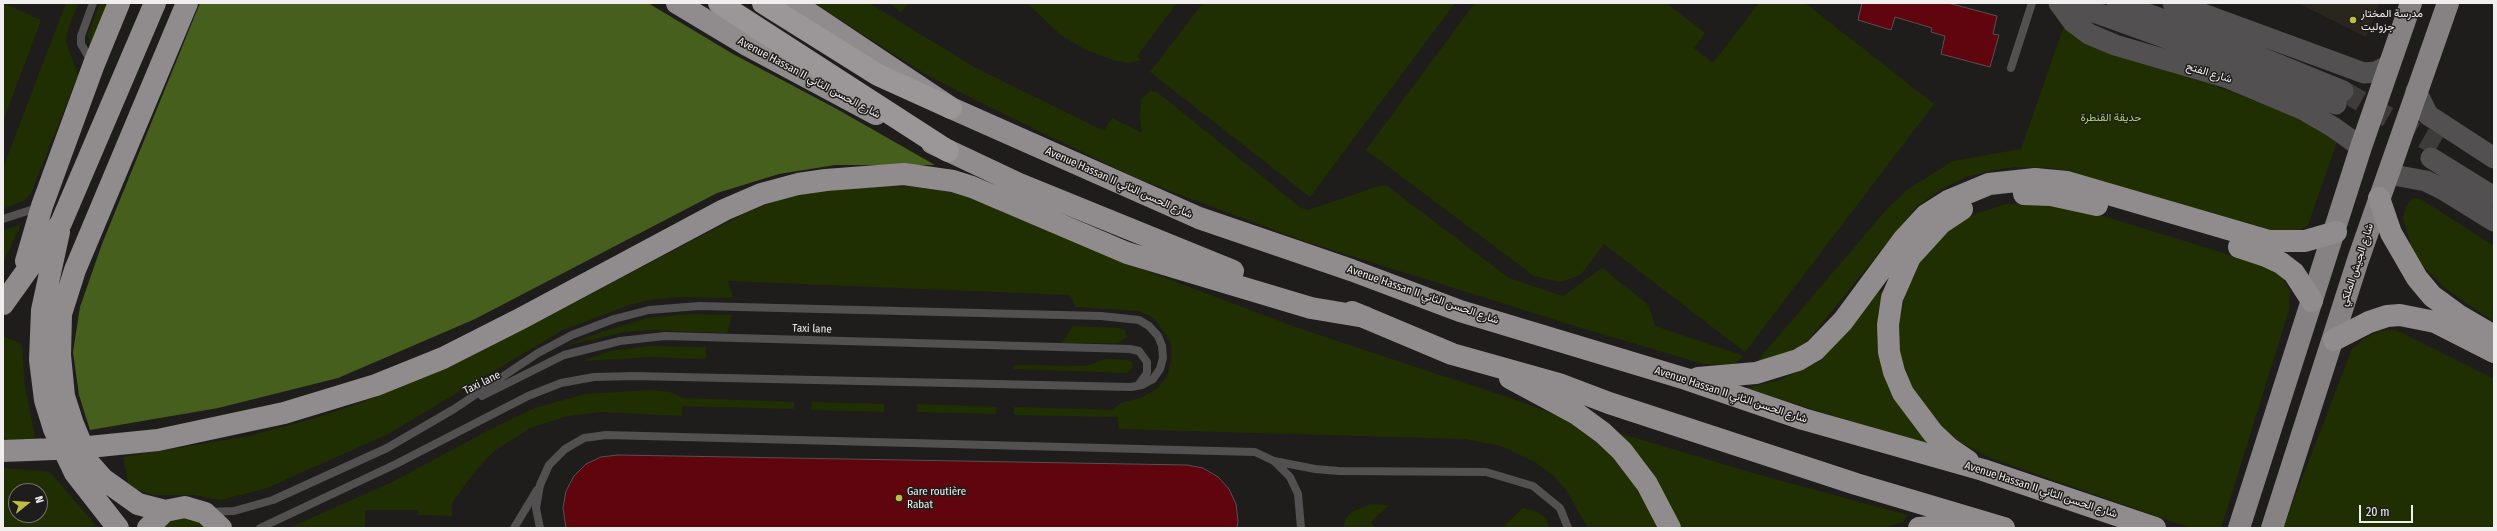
<!DOCTYPE html>
<html>
<head>
<meta charset="utf-8">
<style>
	body { margin:0 }
	#map { position:relative; width:2497px; height:531px; overflow:hidden; background:#1f1d1b; font-family:"Fira Sans Condensed",sans-serif }
	canvas { display:block }
	.frame { position:absolute; inset:0; border:4px solid #f1efee; pointer-events:none }
	.north { position:absolute; left:8px; top:483px; width:40px; height:40px; box-sizing:border-box; background:#1f1d1b; border:1px solid #73716f; border-radius:50%; rotate:73deg; font-size:11px; font-weight:700; line-height:16px; text-align:center; color:#f1efee }
	.north::after { content:''; display:block; margin:auto; width:14px; height:18px; background:#bebf42; clip-path:polygon(50% 0,100% 100%,50% 72%,0 100%) }
	.scale { position:absolute; left:2359px; top:505px; width:54px; height:18px; box-sizing:border-box; border:2px solid #f1efee; border-top:0; padding-left:5px; font-size:12px; line-height:14px; white-space:nowrap; color:#f1efee; -webkit-text-stroke:3px #1f1d1b; paint-order:stroke }
</style>
</head>
<body>
<div id="map">
<canvas width="2497" height="531"></canvas>
<div class="frame"></div>
<div class="north">N</div>
<div class="scale">20 m</div>
</div>
<script>
const ctx = document.querySelector('canvas').getContext('2d');
ctx.lineJoin = 'round';
function paint(path, color) {
  ctx.fillStyle = color;
  ctx.fill(path, 'evenodd');
}
function shape(rows) {
  const path = new Path2D();
  for (const r of rows) {
    path.moveTo(r[0], r[1]);
    for (let i = 2; i < r.length; i += 2) path.lineTo(r[i], r[i + 1]);
  }
  return path;
}
function stroke(path, color, width, dash) {
  ctx.strokeStyle = color;
  ctx.lineWidth = width;
  ctx.lineCap = dash ? 'butt' : 'round';
  ctx.setLineDash(dash || []);
  ctx.stroke(path);
}
function label(font, color, halo, rows, align = 'center') {
  ctx.font = font + ' "Fira Sans Condensed",Vazirmatn,sans-serif';
  ctx.lineWidth = 3;
  ctx.setLineDash([]);
  ctx.textBaseline = 'middle';
  ctx.strokeStyle = halo;
  ctx.fillStyle = color;
  for (const [text, x, y, turn = 0] of rows) {
    ctx.save();
    ctx.translate(x, y);
    ctx.rotate((+turn || 0) * Math.PI / 180);
    ctx.textAlign = isNaN(turn) ? turn : align;
    if (halo) ctx.strokeText(text, 0, 0);
    ctx.fillText(text, 0, 0);
    ctx.restore();
  }
}
paint(shape([
	[2298,3,2380,3,2366,37]
]), '#2a261e');
paint(shape([
	[3,3,41,20,3,121],
	[66,3,78,3,67,32,66,42,78,75,31,193,25,200,3,209,3,168],
	[100,3,111,3,90,46,88,35],
	[814,3,869,3,976,68,1104,131,1112,118,1142,133,1140,117,1141,100,1150,91,1157,92,1301,208,1308,210,1379,186,1387,186,1509,278,1563,296,1602,268,1646,303,1650,309,1655,326,1744,356,1732,365,1704,364,1588,330,1304,241,1186,197,1132,176,975,100,920,71],
	[889,3,909,3,901,12],
	[1027,3,1177,3,1137,56,1141,60,1130,63,1113,60,1084,49,1061,35],
	[1203,3,1455,3,1310,197,1150,72],
	[1475,3,1666,3,1705,33,1694,48,1713,63,1759,3,1805,3,1934,104,1745,352,1604,244,1582,273,1576,277,1560,282,1534,276,1366,150],
	[2064,26,2099,50,2213,85,2302,119,2337,142,2308,225,2298,231,2272,232,2068,171,2051,168,2014,167,1990,171,1966,177,1942,189,1917,206,1810,338,1797,349,1758,366,1759,359,1888,208,1907,190,1953,161,2021,149],
	[876,186,916,187,955,193,995,207,1136,267,1301,329,1519,401,1573,422,1606,450,1627,472,1660,528,1588,528,1566,490,1553,475,1535,462,1501,446,1465,439,1119,429,1118,417,1014,415,1014,407,1112,410,1121,403,1140,398,1157,389,1168,375,1172,355,1171,343,1155,319,1139,311,1076,307,1070,295,728,281,733,298,678,297,650,300,629,305,563,330,388,434,267,488,220,500,195,495,152,495,129,486,123,457,250,436,319,417,360,403,472,356,745,213,780,199,827,190],
	[2413,198,2422,200,2494,246,2494,322,2445,288,2422,265,2413,252,2403,219,2406,207],
	[2006,204,2035,204,2087,211,2272,268,2282,278,2290,291,2289,310,2221,528,2190,528,1988,457,1960,442,1932,419,1906,379,1898,352,1898,328,1907,285,1918,262,1937,241,1955,225,1975,214],
	[21,224,4,261,3,263,3,231],
	[1884,291,1878,346,1882,368,1933,447,1745,388,1780,380,1816,363,1841,339,1875,293],
	[691,314,732,315,727,333,649,330,624,332,564,346,601,332,648,318],
	[1073,326,1119,328,1125,330,1127,337,1118,343,1062,343],
	[2396,330,2494,379,2494,528,2283,528,2352,349,2363,340,2379,331],
	[3,336,20,343,22,346,25,387,35,436,32,439,3,440],
	[649,346,706,347,706,359,650,357,582,361,611,351],
	[1105,359,1127,360,1132,362,1133,367,1127,373,1014,369,1014,365,1087,366],
	[651,390,670,392,682,398,794,402,794,409,682,406,682,416,602,412,568,416,530,428,494,451,472,475,452,503,452,516,418,515,418,510,365,510,365,528,289,528,392,482,493,428,535,408,585,394],
	[812,402,884,404,884,412,811,410],
	[917,404,996,407,996,414,917,412],
	[1612,431,1756,474,1908,515,1903,522,1883,528,1681,528,1663,494],
	[3,468,50,472,98,528,3,528],
	[16,491,40,491,40,515,16,515],
	[1370,504,1389,505,1371,522,1375,528,1343,527,1346,518,1352,512],
	[1523,508,1538,512,1545,518,1550,528,1506,528,1504,526],
	[185,518,195,520,207,528,161,528,174,520]
]), '#202f01');
paint(shape([
	[200,3,648,3,733,54,835,108,935,165,835,165,779,174,717,193,475,319,338,378,218,408,90,430,79,395,73,352,80,307,102,244]
]), '#475f1c');
const building = shape([
	[1862,3,1948,3,1997,16,1993,34,1999,35,1990,67,1941,54,1945,36,1931,32,1932,28,1895,17,1891,30,1858,20,1862,3],
	[618,455,1187,465,1203,468,1218,477,1229,489,1236,504,1238,521,1237,528,566,528,563,508,566,491,574,476,586,464,601,457,618,455]
]);
paint(building, '#60040e');
stroke(building, '#555151', 1);
stroke(shape([
	[2343,91,2438,146]
]), '#3e3c3b', 21, [21, 10]);
stroke(shape([
	[92,63,81,44,81,36,93,3],
	[2011,68,2032,3],
	[3,219,40,207],
	[482,396,564,355,620,341,665,336,1130,349,1139,351,1147,362,1147,373,1139,384],
	[1274,461,1315,469,1339,471,1486,472,1533,486,1560,508,1568,528],
	[209,512,234,511,273,500,387,448,454,409,538,353,572,335,614,319,649,310,699,306,1101,316,1139,320,1149,326,1158,336,1162,346,1163,358,1160,369,1153,379,1142,385,1131,387,634,376,594,377,561,383,528,396,396,464,260,528],
	[514,528,537,490],
	[540,528,536,508,540,485,549,465,565,449,584,438,606,435,1255,452,1274,461,1290,477,1298,494,1301,528]
]), '#525050', 8);
stroke(shape([
	[2059,3,2073,22,2089,34,2115,45,2228,78,2302,109,2333,127,2361,147],
	[2069,3,2214,55,2336,104],
	[2117,3,2203,34,2343,91],
	[2173,3,2364,73,2376,72,2389,65],
	[2416,91,2428,115,2494,158],
	[2431,158,2494,197],
	[2388,174,2426,181,2444,190,2494,221]
]), '#525050', 21);
stroke(shape([
	[2239,528,2361,147,2411,3],
	[2272,528,2358,260,2448,3]
]), '#868283', 22);
stroke(shape([
	[677,3,747,45,876,114],
	[794,3,951,108,1199,218,1351,270,1460,311,1686,379,1803,419,1983,470,2155,528],
	[932,143,1019,184,1233,271],
	[2024,194,2051,195,2097,205],
	[2379,198,2391,233,2417,278,2432,296,2458,315,2494,336],
	[1962,209,1941,223,1910,257,1892,298,1888,325,1889,352,1894,372,1903,393,1933,433,1949,448,1968,461],
	[59,232,42,310,40,360,45,400,54,429,75,473,118,528],
	[2239,247,2266,256,2281,263,2294,273,2312,301],
	[26,261,42,206,94,64,119,3],
	[3,304,61,223,155,3],
	[1352,312,1452,354,1559,384,1609,403,1856,484,2004,528],
	[2334,340,2369,322,2387,316,2400,315,2435,322,2494,352],
	[1510,378,1577,414,1603,433,1622,451,1647,484,1670,528],
	[1698,378,1756,373,1798,360,1815,350,1843,321,1903,240,1926,215,1948,201,1989,184,2035,179,2067,182,2269,241,2305,241,2336,232],
	[3,451,79,448,158,440,284,413,376,385,443,358,520,319,724,210,761,194,798,184,826,180,904,174,953,181,972,187,1127,253,1311,308,1365,317],
	[165,511,138,504,103,479,89,463,73,424,64,396,60,355,61,314,75,270,187,3],
	[148,528,165,511,185,507,205,513,221,528],
	[1919,528,1970,524]
]), '#908c8d', 22);
stroke(shape([
	[719,3,948,151],
	[763,3,878,75,951,108]
]), '#9b9697', 22);
for (const [x, y, r, color] of [
	[2353,20,4,"#bebf42"],
	[899,498,4,"#bebf42"]
]) {
  const dot = new Path2D();
  dot.arc(x, y, r, 0, 2 * Math.PI);
  ctx.fillStyle = color;
  ctx.fill(dot);
  stroke(dot, '#1f1d1b', 1.5);
}
label('11px', '#f1efee', '#1f1d1b', [
	["مدرسة المختار",2361,14],
	["جزوليت",2361,27],
	["Gare routière",907,492],
	["Rabat",907,505]
], 'left');
label('11px', '#f1efee', '#1f1d1b', [
	["شارع الفتح",2209,73,17],
	["Avenue Hassan II شارع الحسن الثاني",809,78,28],
	["Avenue Hassan II شارع الحسن الثاني",1119,183,24],
	["شارع الجيش الملكي",2357,265,-72],
	["Avenue Hassan II شارع الحسن الثاني",1423,295,19],
	["Taxi lane",812,329,2],
	["Taxi lane",482,383,-26],
	["Avenue Hassan II شارع الحسن الثاني",1731,395,18],
	["Avenue Hassan II شارع الحسن الثاني",2041,490,18]
]);
label('11px', '#a6d25f', '#1f1d1b', [
	["حديقة القنطرة",2111,118]
]);
</script>
</body>
</html>
